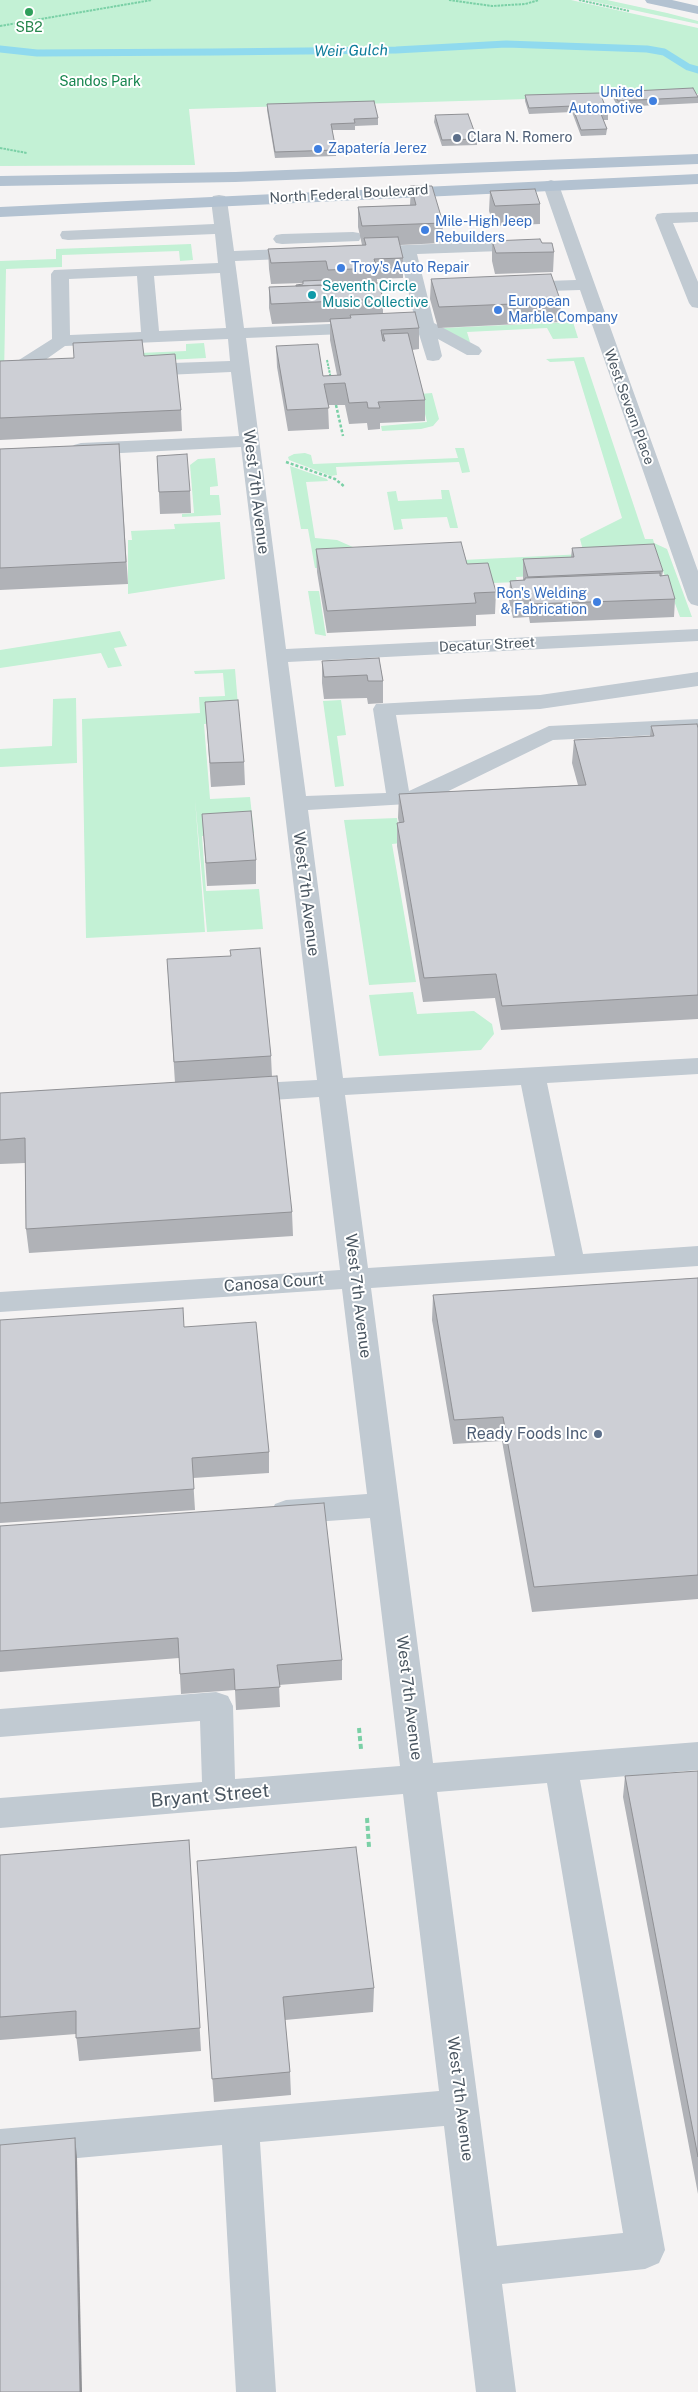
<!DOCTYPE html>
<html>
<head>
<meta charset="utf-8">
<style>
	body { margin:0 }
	canvas { display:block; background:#f5f3f3 }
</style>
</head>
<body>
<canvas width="698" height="2392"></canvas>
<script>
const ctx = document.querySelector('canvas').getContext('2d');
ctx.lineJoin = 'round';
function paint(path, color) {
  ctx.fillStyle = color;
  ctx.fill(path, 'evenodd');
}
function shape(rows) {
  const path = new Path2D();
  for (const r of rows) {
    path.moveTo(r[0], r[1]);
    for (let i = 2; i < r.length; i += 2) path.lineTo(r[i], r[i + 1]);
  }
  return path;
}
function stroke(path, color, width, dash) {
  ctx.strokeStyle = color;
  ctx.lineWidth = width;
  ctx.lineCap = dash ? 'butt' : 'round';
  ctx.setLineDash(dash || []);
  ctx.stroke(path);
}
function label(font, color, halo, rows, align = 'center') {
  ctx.font = font + ' "Public Sans",sans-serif';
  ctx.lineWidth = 4;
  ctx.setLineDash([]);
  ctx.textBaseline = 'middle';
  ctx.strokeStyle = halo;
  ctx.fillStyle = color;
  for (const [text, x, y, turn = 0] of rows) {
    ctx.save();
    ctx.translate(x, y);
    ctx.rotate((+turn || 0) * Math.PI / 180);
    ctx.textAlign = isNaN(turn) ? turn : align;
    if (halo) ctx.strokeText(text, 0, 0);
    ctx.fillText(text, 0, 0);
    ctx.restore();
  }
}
paint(shape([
	[0,0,571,0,698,28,698,94,189,109,195,165,0,166],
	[586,0,607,0,667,13,698,21,698,24],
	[191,244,193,260,180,261,179,251,62,255,62,267,6,269,4,376,0,376,0,261,56,259,56,249],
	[573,322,578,338,553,339,547,328,467,332,470,342,464,342,445,332,443,328],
	[204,343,206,358,147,361,116,354,186,351,186,344],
	[584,357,645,539,653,539,654,543,667,549,692,617,680,617,659,560,572,574,516,577,517,582,469,584,463,560,584,554,580,539,622,518,574,361,550,362,546,359],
	[432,393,439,419,433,426,421,429,382,431,381,426,427,422,420,394],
	[455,448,464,448,470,472,462,473,459,462,336,467,337,475,331,476,289,460,288,457,294,454,305,453,311,455,313,464,458,458],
	[215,458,218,486,210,487,210,495,219,495,221,515,182,517,182,514,194,513,190,465,198,459],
	[290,466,327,479,328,481,306,482,315,538,337,540,364,552,398,564,315,568,308,529,301,529],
	[441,490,449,490,458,528,450,528,447,517,401,519,403,529,394,530,387,492,396,491,398,501,442,499],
	[220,522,225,579,128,594,128,540,132,540,131,531,175,529,174,524],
	[308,591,319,591,326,636,315,634],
	[120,631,127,646,114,648,122,666,108,668,101,653,0,668,0,650],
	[235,669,239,718,233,722,204,724,210,799,250,797,254,833,202,836,206,891,259,889,263,929,207,932,195,799,205,932,86,938,82,719,200,713,199,697,225,696,223,673,195,674,194,671],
	[76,698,77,763,0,767,0,749,52,746,53,699],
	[341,700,346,735,337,736,344,786,335,787,323,701],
	[397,818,401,843,392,844,416,982,369,985,344,820],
	[413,992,417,1014,474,1011,492,1024,494,1034,481,1050,379,1056,369,995]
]), '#c3f1d5');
stroke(shape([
	[0,49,37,53,214,52,396,50,506,44,647,49,664,52,688,67,698,70]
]), '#90daee', 7);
stroke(shape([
	[449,0,492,6,525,4,539,0],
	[579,0,629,11],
	[0,26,152,0],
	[0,148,27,153],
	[327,360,331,379]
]), '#7ad0a6', 2, [2.5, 1]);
stroke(shape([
	[336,405,343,436],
	[286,462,335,479,345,487]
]), '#7ad0a6', 2.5, [3, 2]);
stroke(shape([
	[359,1728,361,1749],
	[367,1818,369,1847]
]), '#7ad0a6', 4, [5, 3]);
paint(shape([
	[551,180,557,182,559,185,698,571,698,606,691,604,688,600,580,290,517,292,511,291,508,287,511,283,517,282,576,280,543,185,545,182,551,180],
	[219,195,225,196,227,200,234,251,307,248,313,249,316,253,313,257,307,258,235,261,244,328,415,320,400,255,365,256,359,255,356,251,359,247,529,240,535,241,538,245,535,249,529,250,417,254,434,323,479,347,482,351,479,355,467,355,438,339,442,356,439,360,433,361,427,360,418,331,246,338,286,649,698,629,698,641,288,662,306,796,386,793,373,709,376,704,540,695,698,672,698,686,540,709,396,715,409,791,549,726,698,719,698,733,553,740,424,803,308,810,343,1078,698,1058,698,1074,547,1083,583,1254,698,1246,698,1266,371,1288,433,1763,698,1742,698,1770,580,1780,665,2250,659,2263,645,2269,502,2284,516,2392,476,2392,444,2126,260,2142,276,2392,236,2392,222,2145,0,2165,0,2129,439,2091,403,1794,0,1828,0,1798,202,1782,200,1721,0,1737,0,1709,216,1692,228,1696,233,1706,235,1779,400,1766,370,1518,286,1524,275,1520,271,1512,275,1504,286,1500,367,1494,342,1289,0,1312,0,1292,340,1270,319,1097,240,1102,231,1099,227,1093,231,1087,240,1084,317,1080,241,447,81,455,74,453,71,449,74,445,81,443,239,436,231,372,144,376,137,374,135,370,137,366,144,364,230,361,228,339,65,346,14,382,0,384,0,372,52,339,51,274,54,270,218,263,215,234,68,240,62,239,60,235,62,231,214,224,211,200,213,196,219,195],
	[220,273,226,328,159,331,154,276,220,273],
	[137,276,141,332,70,335,69,279,137,276],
	[521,1085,555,1256,368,1268,345,1095,521,1085],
	[547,1783,623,2233,497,2246,437,1792,547,1783],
	[698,212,698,222,673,223,698,282,698,308,692,307,689,303,655,218,657,214,663,213,698,212],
	[353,232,359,233,361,237,359,241,282,244,276,243,273,239,276,235,282,234,353,232]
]), '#c1cad2');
paint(shape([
	[645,0,672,0,698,6,698,14,647,3,645,0],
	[698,154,698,164,235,182,0,186,0,176,235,172,698,154],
	[698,174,698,184,0,217,0,207,698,174]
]), '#b3c2d1');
paint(shape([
	[613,92,698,96,698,103,618,107,613,98],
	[525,95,608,113,608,120,603,120,607,129,606,135,581,136,572,112,529,114,525,101],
	[267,104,378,118,378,125,355,126,355,130,332,130,336,150,336,156,275,158,267,110],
	[435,115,477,139,477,145,442,146,434,122],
	[411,186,443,223,442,243,400,245,403,258,403,278,377,279,377,283,383,299,383,313,419,328,419,349,412,350,425,400,425,421,380,423,380,429,368,430,367,423,349,424,345,405,328,405,329,429,288,431,277,367,276,346,323,376,337,375,330,340,330,322,272,324,269,308,269,287,296,286,303,284,303,283,271,284,269,269,268,249,362,245,358,227,358,207,410,205],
	[490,191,540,204,540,224,494,226,489,211],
	[492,241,542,243,554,252,553,272,495,274,492,261],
	[431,279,561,302,560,322,438,328,430,299],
	[144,356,181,410,182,431,0,440,0,361],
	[119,444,128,584,0,590,0,449],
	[157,456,190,491,191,513,160,514],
	[572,548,663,571,662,576,675,599,674,617,530,623,529,617,513,618,509,600,510,581,523,580,523,559,571,557],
	[316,549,467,564,496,592,495,614,476,615,476,626,327,633,317,572],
	[379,658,383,681,383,703,368,704,367,698,324,699,322,683,322,661],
	[205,702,244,762,245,785,211,787],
	[651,726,698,728,698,1019,501,1030,495,998,423,1002,397,846,397,823,399,823,398,818,399,794,578,785,572,763,574,740,650,736],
	[202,814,256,860,256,884,207,886],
	[167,959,271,1056,272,1077,292,1212,293,1236,29,1253,26,1229,25,1163,0,1164,0,1093,175,1083],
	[698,1278,698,1599,532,1612,502,1441,453,1444,432,1320,433,1295],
	[0,1320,184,1327,269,1452,269,1473,193,1478,195,1510,0,1523],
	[0,1526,342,1660,342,1680,279,1685,280,1707,236,1710,235,1690,181,1694,179,1658,0,1672],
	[698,1771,698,2194,623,1797,625,1776],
	[189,1840,201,2051,79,2061,76,2034,0,2040,0,1855],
	[197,1861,374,1988,373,2012,285,2020,290,2072,291,2095,214,2102]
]), '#b0b2b7');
paint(shape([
	[75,2138,77,2157,82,2392,80,2392]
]), '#909195');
const building = shape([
	[693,88,698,97,618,101,613,92,693,88],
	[600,93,608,113,601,114,607,129,581,130,572,106,529,108,525,95,600,93],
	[374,101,378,118,354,119,355,123,331,124,336,150,275,152,267,104,374,101],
	[468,114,477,139,442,140,435,115,468,114],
	[411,186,432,186,443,223,362,226,358,207,416,205,411,186],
	[535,189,540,204,495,206,490,191,535,189],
	[398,237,403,258,374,259,377,268,328,270,326,261,271,263,268,249,366,245,364,238,398,237],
	[540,239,542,243,552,243,554,252,496,253,492,241,540,239],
	[551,274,561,302,439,307,431,279,551,274],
	[326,280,327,285,296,286,296,285,303,284,303,281,326,280],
	[379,283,383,299,271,304,269,287,379,283],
	[415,312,419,328,381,330,383,341,385,341,383,334,408,333,425,400,378,402,380,408,368,408,367,402,349,403,345,383,324,384,329,408,287,410,276,346,318,344,323,376,341,375,330,319,351,318,350,315,415,312],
	[142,340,144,356,175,354,181,410,0,418,0,361,74,358,73,343,142,340],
	[119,444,126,562,0,568,0,449,119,444],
	[187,454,190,491,159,492,157,456,187,454],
	[461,542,467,564,488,563,496,592,474,593,476,603,327,611,316,549,461,542],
	[654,544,663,571,528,577,523,559,574,557,572,548,654,544],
	[660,573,660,576,668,575,675,599,531,604,530,598,514,599,510,581,525,580,525,578,660,573],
	[379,658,383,681,368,681,367,675,324,677,322,661,379,658],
	[238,700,244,762,210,763,205,702,238,700],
	[697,724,698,728,698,995,502,1006,496,974,424,978,397,823,404,822,399,794,586,785,574,740,654,736,651,726,697,724],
	[251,811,256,860,206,863,202,814,251,811],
	[260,948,271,1056,174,1062,167,959,231,956,230,950,260,948],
	[277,1076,292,1212,26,1229,25,1138,0,1140,0,1093,277,1076],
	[698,1278,698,1575,534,1587,503,1417,454,1420,433,1295,698,1278],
	[183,1308,184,1327,256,1322,269,1452,192,1458,194,1489,0,1503,0,1320,183,1308],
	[324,1503,342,1660,277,1665,280,1687,235,1690,234,1669,180,1674,178,1638,0,1651,0,1526,324,1503],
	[698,1771,698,2157,625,1776,698,1771],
	[189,1840,200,2028,76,2038,76,2011,0,2017,0,1855,189,1840],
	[356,1847,374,1988,283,1997,290,2072,212,2079,197,1861,356,1847],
	[75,2138,80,2392,0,2392,0,2145,75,2138]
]);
paint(building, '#cdcfd5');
stroke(building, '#909195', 1);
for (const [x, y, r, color] of [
	[29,12,5,"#2e9e5b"],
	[653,101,5,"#3f7fe0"],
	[457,138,5,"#5c6f8a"],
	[318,149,5,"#3f7fe0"],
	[425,230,5,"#3f7fe0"],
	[341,268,5,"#3f7fe0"],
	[312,295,5,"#0f9aa8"],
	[498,310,5,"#3f7fe0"],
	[597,602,5,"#3f7fe0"],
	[598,1434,5,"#5c6f8a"]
]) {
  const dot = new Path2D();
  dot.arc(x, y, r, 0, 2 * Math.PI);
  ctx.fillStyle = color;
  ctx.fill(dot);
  stroke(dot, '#fff', 2);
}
label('14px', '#27864d', '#fff', [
	["SB2",29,28]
]);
label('14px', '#17864f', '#fff', [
	["Sandos Park",100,82]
]);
label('14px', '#366cbe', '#fff', [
	["United",643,93,"right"],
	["Automotive",643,109,"right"],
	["Zapatería Jerez",328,149],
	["Mile-High Jeep",435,222],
	["Rebuilders",435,238],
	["Troy's Auto Repair",351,268],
	["European",508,302],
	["Marble Company",508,318],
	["Ron's Welding",587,594,"right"],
	["& Fabrication",587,610,"right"]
], 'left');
label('14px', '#4e5e75', '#fff', [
	["Clara N. Romero",467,138]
], 'left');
label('14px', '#4a5661', '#fff', [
	["North Federal Boulevard",349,194,-3],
	["West Severn Place",629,407,70],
	["Decatur Street",487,645,-3]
]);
label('14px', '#0d838f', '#fff', [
	["Seventh Circle",322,287],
	["Music Collective",322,303]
], 'left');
label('italic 15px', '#0c7c9b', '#fff', [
	["Weir Gulch",351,51,-1]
]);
label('16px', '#4a5661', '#fff', [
	["West 7th Avenue",256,492,83],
	["West 7th Avenue",306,894,83],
	["Canosa Court",274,1283,-4],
	["West 7th Avenue",358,1296,83],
	["West 7th Avenue",409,1698,83],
	["West 7th Avenue",460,2099,83]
]);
label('16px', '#4e5e75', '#fff', [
	["Ready Foods Inc",588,1434]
], 'right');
label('19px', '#4a5661', '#fff', [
	["Bryant Street",210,1796,-5]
]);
</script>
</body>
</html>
